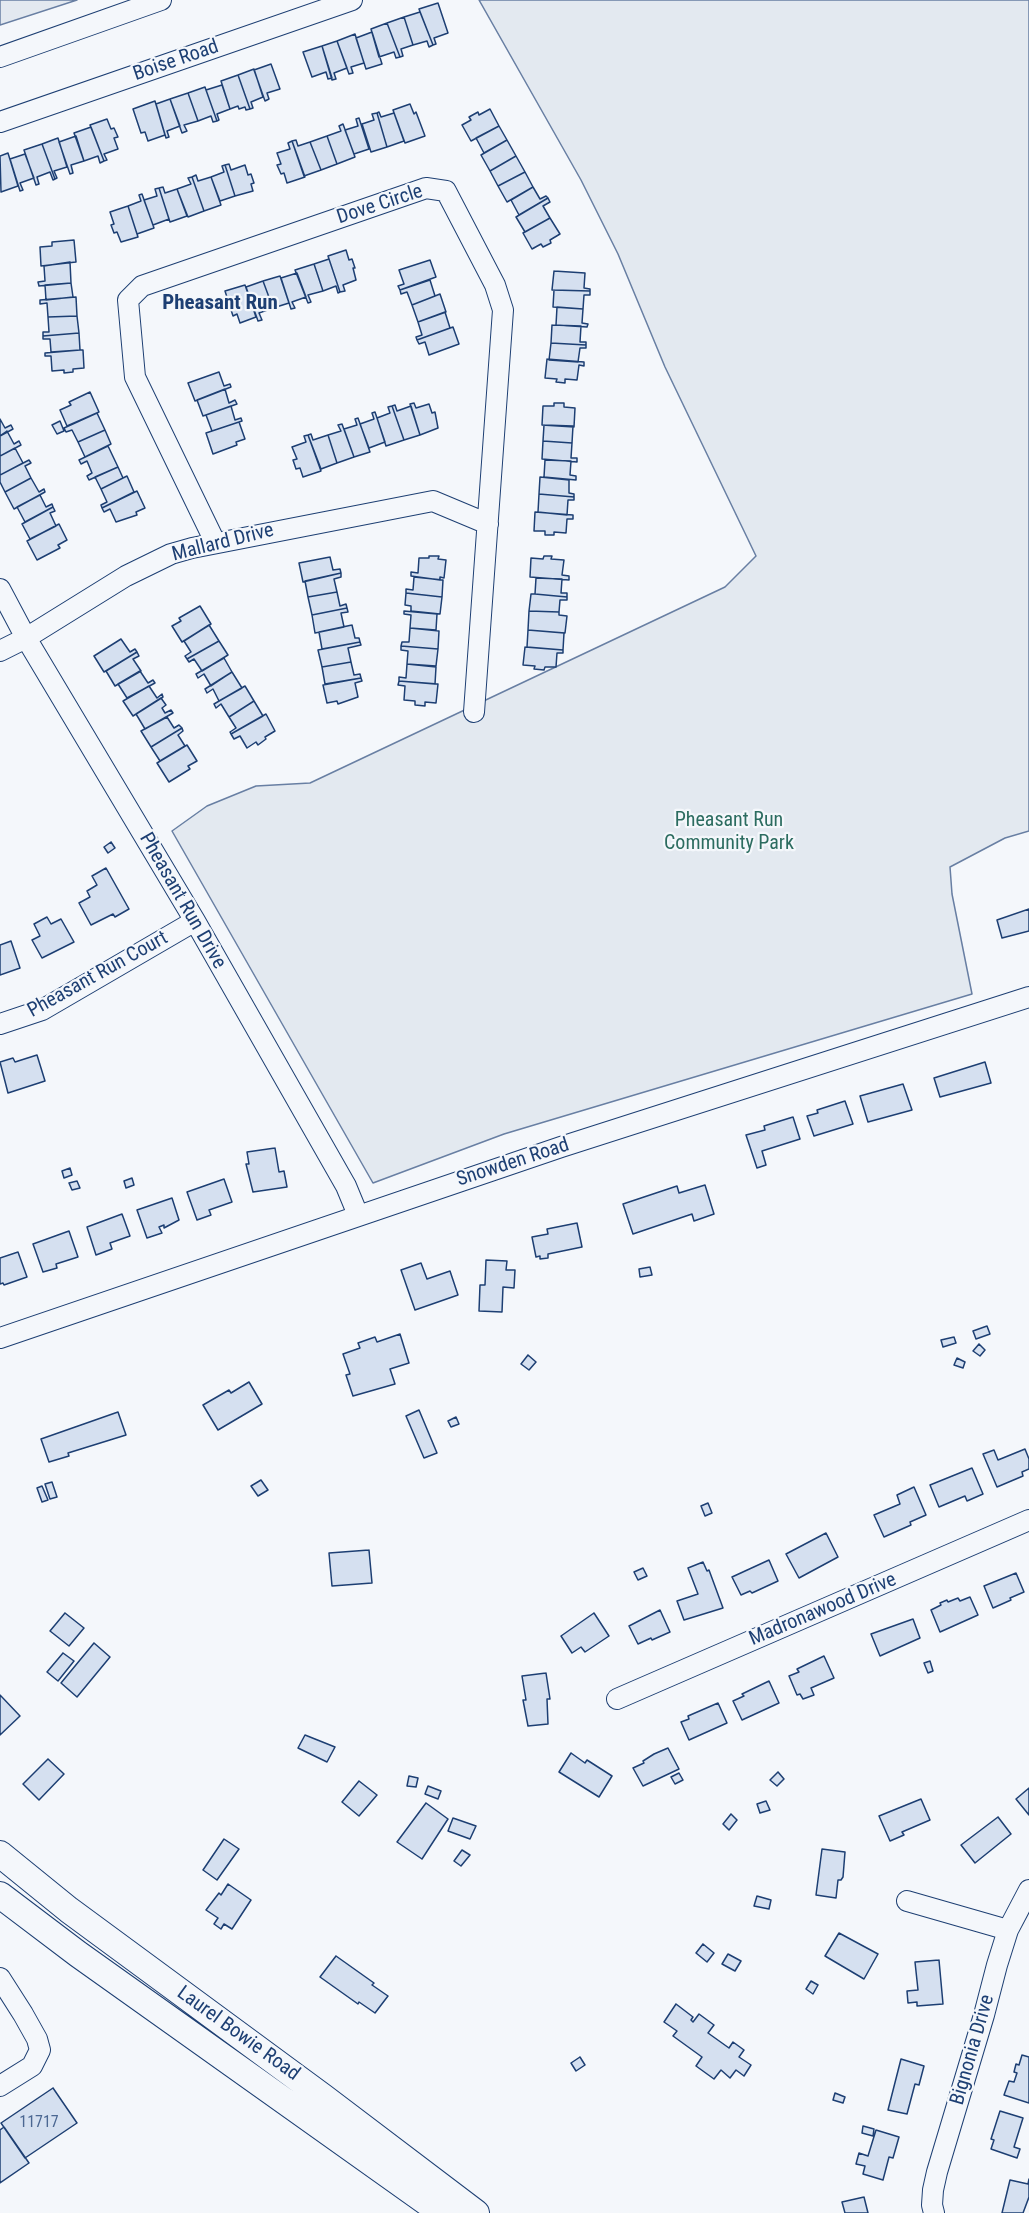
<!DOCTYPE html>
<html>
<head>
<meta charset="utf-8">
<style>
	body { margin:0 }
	canvas { display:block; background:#f4f7fb }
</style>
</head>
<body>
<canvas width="1029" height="2213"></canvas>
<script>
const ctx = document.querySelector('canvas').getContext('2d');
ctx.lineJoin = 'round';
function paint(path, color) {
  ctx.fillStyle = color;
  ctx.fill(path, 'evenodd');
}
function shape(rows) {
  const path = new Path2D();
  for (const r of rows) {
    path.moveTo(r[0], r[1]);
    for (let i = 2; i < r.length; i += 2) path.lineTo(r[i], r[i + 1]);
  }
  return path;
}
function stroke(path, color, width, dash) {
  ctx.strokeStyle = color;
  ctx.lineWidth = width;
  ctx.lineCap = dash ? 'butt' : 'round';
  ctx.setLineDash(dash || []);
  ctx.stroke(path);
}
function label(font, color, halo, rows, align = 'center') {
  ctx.font = font + ' "Roboto Condensed",sans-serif';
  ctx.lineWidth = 4.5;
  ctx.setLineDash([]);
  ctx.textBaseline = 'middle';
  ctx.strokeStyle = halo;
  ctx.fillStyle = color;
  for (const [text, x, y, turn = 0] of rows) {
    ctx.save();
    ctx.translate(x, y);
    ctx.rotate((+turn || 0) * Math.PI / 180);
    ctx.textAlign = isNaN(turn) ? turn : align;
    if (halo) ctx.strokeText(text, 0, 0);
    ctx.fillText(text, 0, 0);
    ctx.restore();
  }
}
const green = shape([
	[0,0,77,0,0,25,0,0],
	[479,0,1029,0,1029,831,1005,838,950,867,952,894,972,994,504,1134,373,1183,172,831,207,806,256,786,310,783,725,587,756,556,665,367,618,254,581,180,479,0]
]);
paint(green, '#e3e9f0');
stroke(green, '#687fa3', 1.5);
const building = shape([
	[438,3,448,33,434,38,436,44,433,45,419,9,438,3],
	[420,12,433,45,429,47,427,41,413,45,404,17,420,12],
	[404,17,413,45,401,49,403,56,400,57,387,23,404,17],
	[387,23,400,57,396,58,394,52,379,57,371,29,387,23],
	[372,32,382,64,366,69,356,38,372,32],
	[355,34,364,63,351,67,353,73,349,74,337,41,355,34],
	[337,41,347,68,334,73,336,79,332,80,322,46,337,41],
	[322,46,332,78,328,79,326,72,312,77,303,52,322,46],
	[271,64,280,89,267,93,269,99,265,101,254,70,271,64],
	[254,69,263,97,251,102,253,108,250,109,238,75,254,69],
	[238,75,250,109,246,110,245,107,239,109,238,106,230,109,221,81,238,75],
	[222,85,230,109,217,114,219,120,217,121,206,90,222,85],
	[205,87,206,90,217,121,213,122,211,116,198,121,188,93,205,87],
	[188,93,198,121,184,125,187,131,182,133,170,99,188,93],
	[170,99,180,126,167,131,169,137,166,138,156,104,170,99],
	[155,101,165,135,148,141,145,132,141,133,133,109,155,101],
	[410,104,414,114,416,112,425,136,405,143,393,110,410,104],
	[490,109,499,126,471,141,462,125,471,120,469,117,478,112,479,115,490,109],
	[379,112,381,117,394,113,404,141,387,147,377,113,379,112],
	[377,113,387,147,371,152,362,124,374,120,372,114,377,113],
	[359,118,369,149,354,154,345,130,358,126,356,119,359,118],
	[107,119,111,129,114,128,118,137,114,138,118,149,104,154,107,160,104,161,90,125,107,119],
	[343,124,355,157,337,164,327,136,341,131,339,126,343,124],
	[499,126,507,140,484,153,476,138,499,126],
	[91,127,104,161,100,163,98,156,84,161,74,133,91,127],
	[76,136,84,161,71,165,73,173,70,174,59,142,76,136],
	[327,136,337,164,321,170,310,142,327,136],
	[58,138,67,167,54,171,57,178,55,179,42,144,58,138],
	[296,140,298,146,310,142,321,170,304,176,292,141,296,140],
	[507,140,516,156,490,171,481,155,507,140],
	[292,141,305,177,287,183,284,173,281,174,277,165,281,164,277,153,290,149,288,143,292,141],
	[42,144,55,179,53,180,50,172,37,177,39,184,36,185,24,150,42,144],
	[8,153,18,186,1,192,0,156,8,153],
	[25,154,34,178,20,183,23,190,20,191,10,159,25,154],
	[516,156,525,172,498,186,490,171,516,156],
	[229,164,231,170,245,165,248,175,251,174,254,183,251,184,253,191,235,196,225,165,229,164],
	[225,165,235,196,220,201,211,177,224,172,222,166,225,165],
	[525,172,533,187,507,202,498,186,525,172],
	[196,175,198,181,211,177,221,205,204,211,192,177,196,175],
	[192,177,204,211,188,217,177,189,191,184,188,178,192,177],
	[163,187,165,193,177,189,187,216,170,222,159,188,163,187],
	[533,187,540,199,546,196,548,198,519,215,511,200,533,187],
	[159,188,169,219,153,225,144,200,157,196,155,189,159,188],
	[142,194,154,228,137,234,128,206,141,201,139,195,142,194],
	[548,198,550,202,543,206,550,218,525,232,516,217,548,198],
	[128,206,138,237,121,242,117,232,114,233,111,225,114,224,110,212,128,206],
	[550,218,560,234,550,240,551,243,543,247,541,244,532,249,523,233,550,218],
	[74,240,76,262,41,266,40,247,52,246,52,242,74,240],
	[346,250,349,260,352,259,355,268,353,268,356,280,343,285,345,291,340,292,328,256,346,250],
	[329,259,340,292,338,293,336,286,323,291,314,264,329,259],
	[430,260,436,277,400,290,398,286,404,284,399,270,430,260],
	[70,262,71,283,39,286,38,282,45,281,44,266,70,262],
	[314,264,323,291,308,295,311,302,308,303,295,270,314,264],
	[554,271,585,273,584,288,590,289,590,291,552,290,554,271],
	[297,273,306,297,292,302,295,308,291,309,281,278,297,273],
	[280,276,289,303,273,308,263,281,280,276],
	[430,280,435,296,412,305,407,292,401,294,400,290,430,280],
	[263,281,273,308,259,313,262,320,258,321,246,287,263,281],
	[71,283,73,297,46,300,45,285,71,283],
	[245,285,256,317,240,323,237,314,233,316,225,291,245,285],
	[554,290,590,291,590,295,584,295,583,309,553,307,554,290],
	[440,294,446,312,418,322,412,305,440,294],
	[76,297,77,316,48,317,47,303,40,304,40,300,76,297],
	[557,307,583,309,582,323,588,324,587,327,556,325,557,307],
	[445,312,450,328,417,340,416,337,422,335,418,322,445,312],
	[77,316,79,333,43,336,43,332,49,332,48,317,77,316],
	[552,325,581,326,580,342,586,342,586,345,551,343,552,325],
	[453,327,459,344,429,355,425,342,419,344,417,340,453,327],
	[79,333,80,350,51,352,50,339,43,339,43,336,79,333],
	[551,343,586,345,586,348,580,348,578,362,549,360,551,343],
	[80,350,83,350,84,368,73,369,73,372,64,373,64,370,52,371,51,356,45,356,45,353,80,350],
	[547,359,584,362,584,366,579,365,577,380,565,379,565,383,556,382,557,379,545,378,547,359],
	[219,372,224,386,230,384,231,387,195,401,188,383,219,372],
	[225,389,229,403,235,400,237,404,203,416,197,400,225,389],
	[90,392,99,412,67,426,60,410,71,405,69,402,90,392],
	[414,403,416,408,429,404,432,413,435,412,438,428,420,435,410,404,414,403],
	[554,403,564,403,564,407,575,408,574,427,542,425,543,406,554,406,554,403],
	[395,405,397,411,411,406,420,435,404,440,392,406,395,405],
	[231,406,235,420,241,418,242,421,212,431,206,415,231,406],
	[392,406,404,440,386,446,377,418,390,413,388,407,392,406],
	[375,412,385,442,369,448,360,424,374,419,372,413,375,412],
	[97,413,105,430,78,442,72,430,66,432,64,428,97,413],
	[358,418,370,452,354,457,344,429,357,425,355,419,358,418],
	[0,419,5,428,11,425,13,429,0,436,0,419],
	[60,421,64,431,57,434,52,425,60,421],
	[239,422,245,439,236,442,237,445,213,454,206,433,239,422],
	[342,424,354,457,337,463,328,435,341,431,338,425,342,424],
	[544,425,573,426,572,443,543,441,544,425],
	[105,430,111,444,85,457,78,442,105,430],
	[7,431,14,444,19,441,21,445,0,456,0,436,7,431],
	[311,434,313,440,328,435,337,463,321,469,308,435,311,434],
	[308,435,321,471,303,477,300,468,296,469,293,460,297,459,292,447,306,442,304,436,308,435],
	[543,441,572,443,571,458,577,458,577,462,542,459,543,441],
	[108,446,118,467,89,480,87,476,92,473,87,461,81,464,79,460,108,446],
	[15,448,23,463,0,475,0,456,15,448],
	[29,460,31,463,25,466,31,478,5,492,0,482,0,475,29,460],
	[545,460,571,461,570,475,576,476,576,480,544,477,545,460],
	[118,467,123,478,101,489,95,477,118,467],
	[127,476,134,492,102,508,101,505,107,502,101,489,127,476],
	[540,477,569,480,569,493,574,494,574,497,539,494,540,477],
	[31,478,39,492,44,489,45,492,14,509,5,492,31,478],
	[137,491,145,508,136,512,137,515,116,522,110,509,104,512,102,508,137,491],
	[539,494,574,497,574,500,568,500,567,515,538,512,539,494],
	[40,495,46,507,52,504,53,507,25,522,17,507,40,495],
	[53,507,55,511,50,513,56,526,30,539,22,524,53,507],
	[535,512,573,515,573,519,567,519,566,533,554,532,554,535,545,535,545,531,534,531,535,512],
	[59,524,67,540,58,545,60,548,37,560,27,541,59,524],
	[429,556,439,556,438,559,446,560,444,578,440,577,440,580,411,576,411,572,418,573,419,558,429,558,429,556],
	[544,556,552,556,551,559,564,560,562,575,569,576,569,580,530,577,531,558,543,559,544,556],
	[330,557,333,570,340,569,341,573,303,582,299,563,330,557],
	[341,573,341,577,334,579,337,592,308,597,305,581,341,573],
	[414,577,443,580,442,597,406,593,406,589,413,590,414,577],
	[536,578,562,579,561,593,567,593,567,597,535,594,536,578],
	[337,592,340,606,346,604,347,608,312,615,308,597,337,592],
	[406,593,442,597,440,614,411,611,411,606,405,605,406,593],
	[531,594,535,594,567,597,567,600,560,600,559,612,529,611,531,594],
	[200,606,211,624,182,642,172,626,181,621,179,618,200,606],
	[347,608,348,612,341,613,344,627,315,633,312,615,347,608],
	[404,611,437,614,436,630,410,628,411,615,404,614,404,611],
	[529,611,559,612,559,615,567,616,565,633,528,630,529,611],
	[209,625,219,641,187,659,185,656,191,652,184,641,209,625],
	[352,625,355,638,359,638,360,642,322,649,319,632,352,625],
	[410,628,439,631,438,649,401,646,402,642,409,642,410,628],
	[528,630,564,633,563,650,527,647,528,630],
	[121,639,130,652,135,649,137,652,104,672,94,656,121,639],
	[219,641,228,655,202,671,194,659,189,662,187,659,219,641],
	[360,642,361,645,348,648,351,662,322,667,318,650,360,642],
	[401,646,438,649,436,666,407,664,408,651,401,650,401,646],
	[525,647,563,650,563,653,557,653,556,667,545,667,544,670,534,669,535,666,523,665,525,647],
	[137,652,139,656,133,659,141,671,115,686,106,671,137,652],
	[224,658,232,672,211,686,204,674,198,678,196,674,224,658],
	[351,662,354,675,360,674,361,678,325,684,322,667,351,662],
	[407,664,436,667,435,684,399,681,399,677,406,678,407,664],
	[140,671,148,683,153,680,155,683,127,698,118,684,140,671],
	[232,672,242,688,219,701,213,689,207,693,205,689,232,672],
	[361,678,362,681,355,683,358,697,338,704,337,701,327,703,323,685,361,678],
	[399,681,438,684,436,703,425,702,425,706,415,705,415,701,404,700,405,686,398,685,399,681],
	[149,686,157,698,162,694,163,697,133,716,123,701,149,686],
	[245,686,254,701,229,717,221,704,216,708,214,704,245,686],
	[161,698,166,705,162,708,165,713,171,710,173,713,145,729,136,714,161,698],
	[254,701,263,716,231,734,230,732,236,728,229,717,254,701],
	[266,714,275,731,265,737,266,739,258,745,256,742,247,748,240,736,234,739,231,734,266,714],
	[167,717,174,728,179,725,182,728,151,747,141,731,167,717],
	[182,728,183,731,178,735,185,746,160,761,151,747,182,728],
	[187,745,197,761,188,766,190,769,169,782,157,763,187,745],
	[111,842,115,848,108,853,104,847,111,842],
	[106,868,129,909,115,917,113,914,91,925,79,903,90,897,87,891,97,885,92,876,106,868],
	[1029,909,1029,931,1002,938,997,920,1029,909],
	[47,917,51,924,61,919,74,942,42,958,32,940,40,936,34,924,47,917],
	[11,941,20,968,0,975,0,945,11,941],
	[37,1055,45,1081,8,1093,0,1062,13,1058,15,1062,37,1055],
	[985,1062,991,1083,940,1097,934,1078,985,1062],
	[903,1084,912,1110,868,1122,860,1096,903,1084],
	[845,1101,853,1124,814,1136,807,1116,818,1113,817,1110,845,1101],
	[793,1117,800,1139,762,1151,766,1165,757,1168,746,1135,765,1130,764,1126,793,1117],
	[275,1148,279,1172,284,1171,287,1187,253,1192,246,1164,249,1164,247,1152,275,1148],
	[70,1168,72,1175,64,1178,62,1171,70,1168],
	[132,1178,134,1185,126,1188,124,1181,132,1178],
	[224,1179,232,1202,209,1210,211,1215,197,1220,187,1192,224,1179],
	[77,1181,80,1188,72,1190,69,1183,77,1181],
	[705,1185,714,1214,694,1221,692,1214,633,1234,623,1204,677,1186,679,1193,705,1185],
	[172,1198,179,1220,164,1228,164,1225,159,1227,162,1233,147,1238,137,1210,172,1198],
	[122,1214,130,1236,110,1243,112,1249,96,1255,87,1227,122,1214],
	[577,1223,582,1247,548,1254,548,1258,540,1259,540,1256,536,1257,532,1237,548,1234,547,1229,577,1223],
	[69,1231,78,1257,56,1264,57,1268,43,1272,33,1244,69,1231],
	[18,1252,27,1277,4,1285,3,1283,0,1284,0,1258,18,1252],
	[486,1260,507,1261,506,1270,515,1270,514,1288,503,1287,502,1312,479,1311,480,1285,485,1285,486,1260],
	[421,1263,427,1279,450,1271,458,1295,415,1310,401,1270,421,1263],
	[650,1267,652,1275,640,1277,639,1269,650,1267],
	[987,1326,990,1334,976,1339,973,1331,987,1326],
	[400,1334,409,1363,390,1369,395,1384,353,1396,346,1375,350,1374,343,1354,360,1348,358,1343,375,1337,377,1342,400,1334],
	[954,1337,956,1343,943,1347,941,1340,954,1337],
	[979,1344,985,1350,980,1356,973,1351,979,1344],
	[528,1355,536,1362,529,1370,521,1364,528,1355],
	[957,1358,965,1362,963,1368,954,1365,957,1358],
	[249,1382,262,1404,218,1430,203,1405,229,1390,231,1393,249,1382],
	[419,1410,437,1453,424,1458,406,1416,419,1410],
	[118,1412,126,1435,68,1453,69,1456,49,1462,41,1439,118,1412],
	[456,1417,459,1424,451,1427,448,1421,456,1417],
	[1025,1449,1029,1459,1029,1469,1022,1472,1023,1476,997,1487,983,1454,994,1450,998,1460,1025,1449],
	[972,1468,983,1494,967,1501,965,1496,939,1507,930,1485,972,1468],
	[261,1480,268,1490,258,1496,251,1486,261,1480],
	[52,1482,57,1497,50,1499,45,1484,52,1482],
	[42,1486,48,1500,42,1502,37,1488,42,1486],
	[914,1487,926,1515,910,1522,911,1525,884,1537,874,1515,900,1504,897,1495,914,1487],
	[708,1503,712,1513,705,1516,701,1506,708,1503],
	[826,1533,838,1557,799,1578,786,1554,826,1533],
	[369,1550,372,1583,332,1586,329,1553,369,1550],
	[769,1560,778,1581,752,1593,750,1591,741,1595,732,1577,769,1560],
	[703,1562,707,1571,709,1570,723,1608,684,1620,677,1601,698,1594,688,1568,703,1562],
	[643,1568,647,1576,638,1580,634,1572,643,1568],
	[1016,1573,1024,1592,1010,1598,1011,1600,993,1608,984,1586,1016,1573],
	[970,1597,978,1615,940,1632,931,1610,941,1605,940,1603,947,1600,948,1602,958,1598,960,1601,970,1597],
	[660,1610,670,1632,652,1640,651,1638,638,1644,629,1626,660,1610],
	[65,1613,84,1628,69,1646,50,1631,65,1613],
	[594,1613,609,1636,585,1652,581,1647,572,1653,561,1636,594,1613],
	[913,1619,920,1638,880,1656,871,1634,913,1619],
	[94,1643,110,1657,77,1697,61,1683,94,1643],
	[63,1653,74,1661,58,1681,47,1672,63,1653],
	[824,1656,834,1678,811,1688,814,1695,803,1699,800,1694,797,1695,789,1676,799,1672,797,1669,824,1656],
	[930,1661,933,1671,928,1673,924,1663,930,1661],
	[546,1673,550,1699,547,1699,548,1724,528,1726,523,1700,526,1700,522,1676,546,1673],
	[769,1681,779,1703,742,1720,733,1701,744,1696,742,1694,769,1681],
	[0,1695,20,1716,0,1735,0,1695],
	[718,1703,727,1723,689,1740,681,1722,689,1719,688,1716,718,1703],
	[305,1735,335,1747,327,1762,298,1748,305,1735],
	[668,1748,679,1769,643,1786,633,1768,644,1763,643,1761,654,1754,668,1748],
	[571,1753,585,1763,587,1760,612,1776,599,1797,559,1772,571,1753],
	[48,1759,64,1774,39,1800,23,1784,48,1759],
	[778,1772,784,1779,777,1786,770,1780,778,1772],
	[679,1773,683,1780,675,1784,671,1777,679,1773],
	[409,1776,418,1778,416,1787,407,1786,409,1776],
	[359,1781,377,1795,359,1816,342,1802,359,1781],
	[428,1786,441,1791,438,1799,425,1794,428,1786],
	[1029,1788,1029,1815,1016,1799,1029,1788],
	[921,1799,930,1820,902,1832,904,1835,890,1841,879,1816,921,1799],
	[766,1801,770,1810,760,1813,757,1804,766,1801],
	[426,1803,448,1819,422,1859,397,1842,426,1803],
	[731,1814,737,1820,729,1830,723,1824,731,1814],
	[998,1817,1011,1834,975,1863,961,1845,998,1817],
	[453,1818,476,1826,470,1839,448,1831,453,1818],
	[224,1839,239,1849,217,1880,203,1870,224,1839],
	[822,1849,845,1852,843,1877,841,1880,838,1880,836,1898,816,1895,822,1849],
	[462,1850,470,1855,461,1866,454,1861,462,1850],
	[228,1884,251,1900,232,1929,224,1924,221,1929,214,1924,218,1918,206,1910,219,1893,221,1895,228,1884],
	[757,1896,771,1900,769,1909,754,1906,757,1896],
	[839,1933,878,1954,864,1979,825,1956,839,1933],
	[703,1944,714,1953,707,1962,696,1953,703,1944],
	[728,1954,741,1961,735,1971,722,1964,728,1954],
	[336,1956,374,1983,372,1985,388,1996,375,2013,359,2002,358,2004,320,1977,336,1956],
	[939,1960,943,2004,917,2006,917,2002,908,2003,907,1991,918,1990,915,1962,939,1960],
	[811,1981,818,1985,813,1994,806,1989,811,1981],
	[676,2004,693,2017,691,2020,693,2022,699,2014,714,2025,708,2033,729,2048,733,2042,744,2050,739,2057,751,2065,744,2076,736,2070,730,2078,721,2070,714,2079,696,2066,702,2057,673,2036,677,2031,664,2022,676,2004],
	[1022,2055,1029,2057,1029,2103,1004,2095,1009,2081,1014,2082,1017,2073,1014,2072,1016,2064,1019,2065,1022,2055],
	[580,2057,585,2065,576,2071,571,2063,580,2057],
	[901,2059,924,2066,919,2085,915,2084,907,2114,888,2110,901,2059],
	[53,2088,77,2123,25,2158,1,2123,53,2088],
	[835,2093,845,2097,843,2103,833,2100,835,2093],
	[1000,2111,1023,2118,1014,2147,1020,2149,1017,2158,991,2149,994,2140,991,2139,1000,2111],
	[863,2126,874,2129,873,2136,862,2133,863,2126],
	[4,2127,29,2163,0,2183,0,2130,4,2127],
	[876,2130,899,2137,893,2158,889,2157,883,2180,863,2174,865,2166,856,2164,859,2153,868,2156,876,2130],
	[1029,2179,1029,2197,1023,2213,1002,2213,1010,2180,1028,2184,1029,2179],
	[864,2197,868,2213,845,2213,842,2202,864,2197]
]);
paint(building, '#d5e0f0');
stroke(building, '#1d3f73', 1.5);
const minor = shape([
	[0,57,161,0],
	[0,122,352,0],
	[215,542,135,377,128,300,142,286,426,188,446,191,495,285,503,310,474,712],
	[0,589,26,638,195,921,346,1186,358,1215],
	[0,651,26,638,126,576,171,554,192,548,433,501,488,524],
	[0,1024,42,1010,195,921],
	[0,1338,561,1147,1029,997],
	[617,1699,1029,1520],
	[907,1901,1008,1930],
	[0,1978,23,2014,37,2039,40,2050,32,2066,0,2086],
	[934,2213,932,2205,933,2190,937,2172,984,2015,997,1965,1008,1930,1029,1890]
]);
const major = shape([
	[0,1854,69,1910,323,2097,476,2213],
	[0,1895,78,1954,442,2213]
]);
stroke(minor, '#1d3f73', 22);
stroke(major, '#1d3f73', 28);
stroke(minor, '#f4f7fb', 20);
stroke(major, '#f4f7fb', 26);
label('16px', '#4b6792', null, [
	["11717",39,2123]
]);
label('20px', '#1d3f73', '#f4f7fb', [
	["Boise Road",176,61,-19],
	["Dove Circle",380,205,-18],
	["Mallard Drive",223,543,-14],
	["Pheasant Run Drive",182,901,60],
	["Pheasant Run Court",98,975,-29],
	["Snowden Road",513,1163,-18],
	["Madronawood Drive",823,1610,-23],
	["Laurel Bowie Road",238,2034,36],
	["Bignonia Drive",973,2050,-74]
]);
label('20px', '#2c6c60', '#f4f7fb', [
	["Pheasant Run",729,821],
	["Community Park",729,844]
]);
label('bold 21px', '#1d3f73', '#f4f7fb', [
	["Pheasant Run",220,304]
]);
</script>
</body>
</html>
